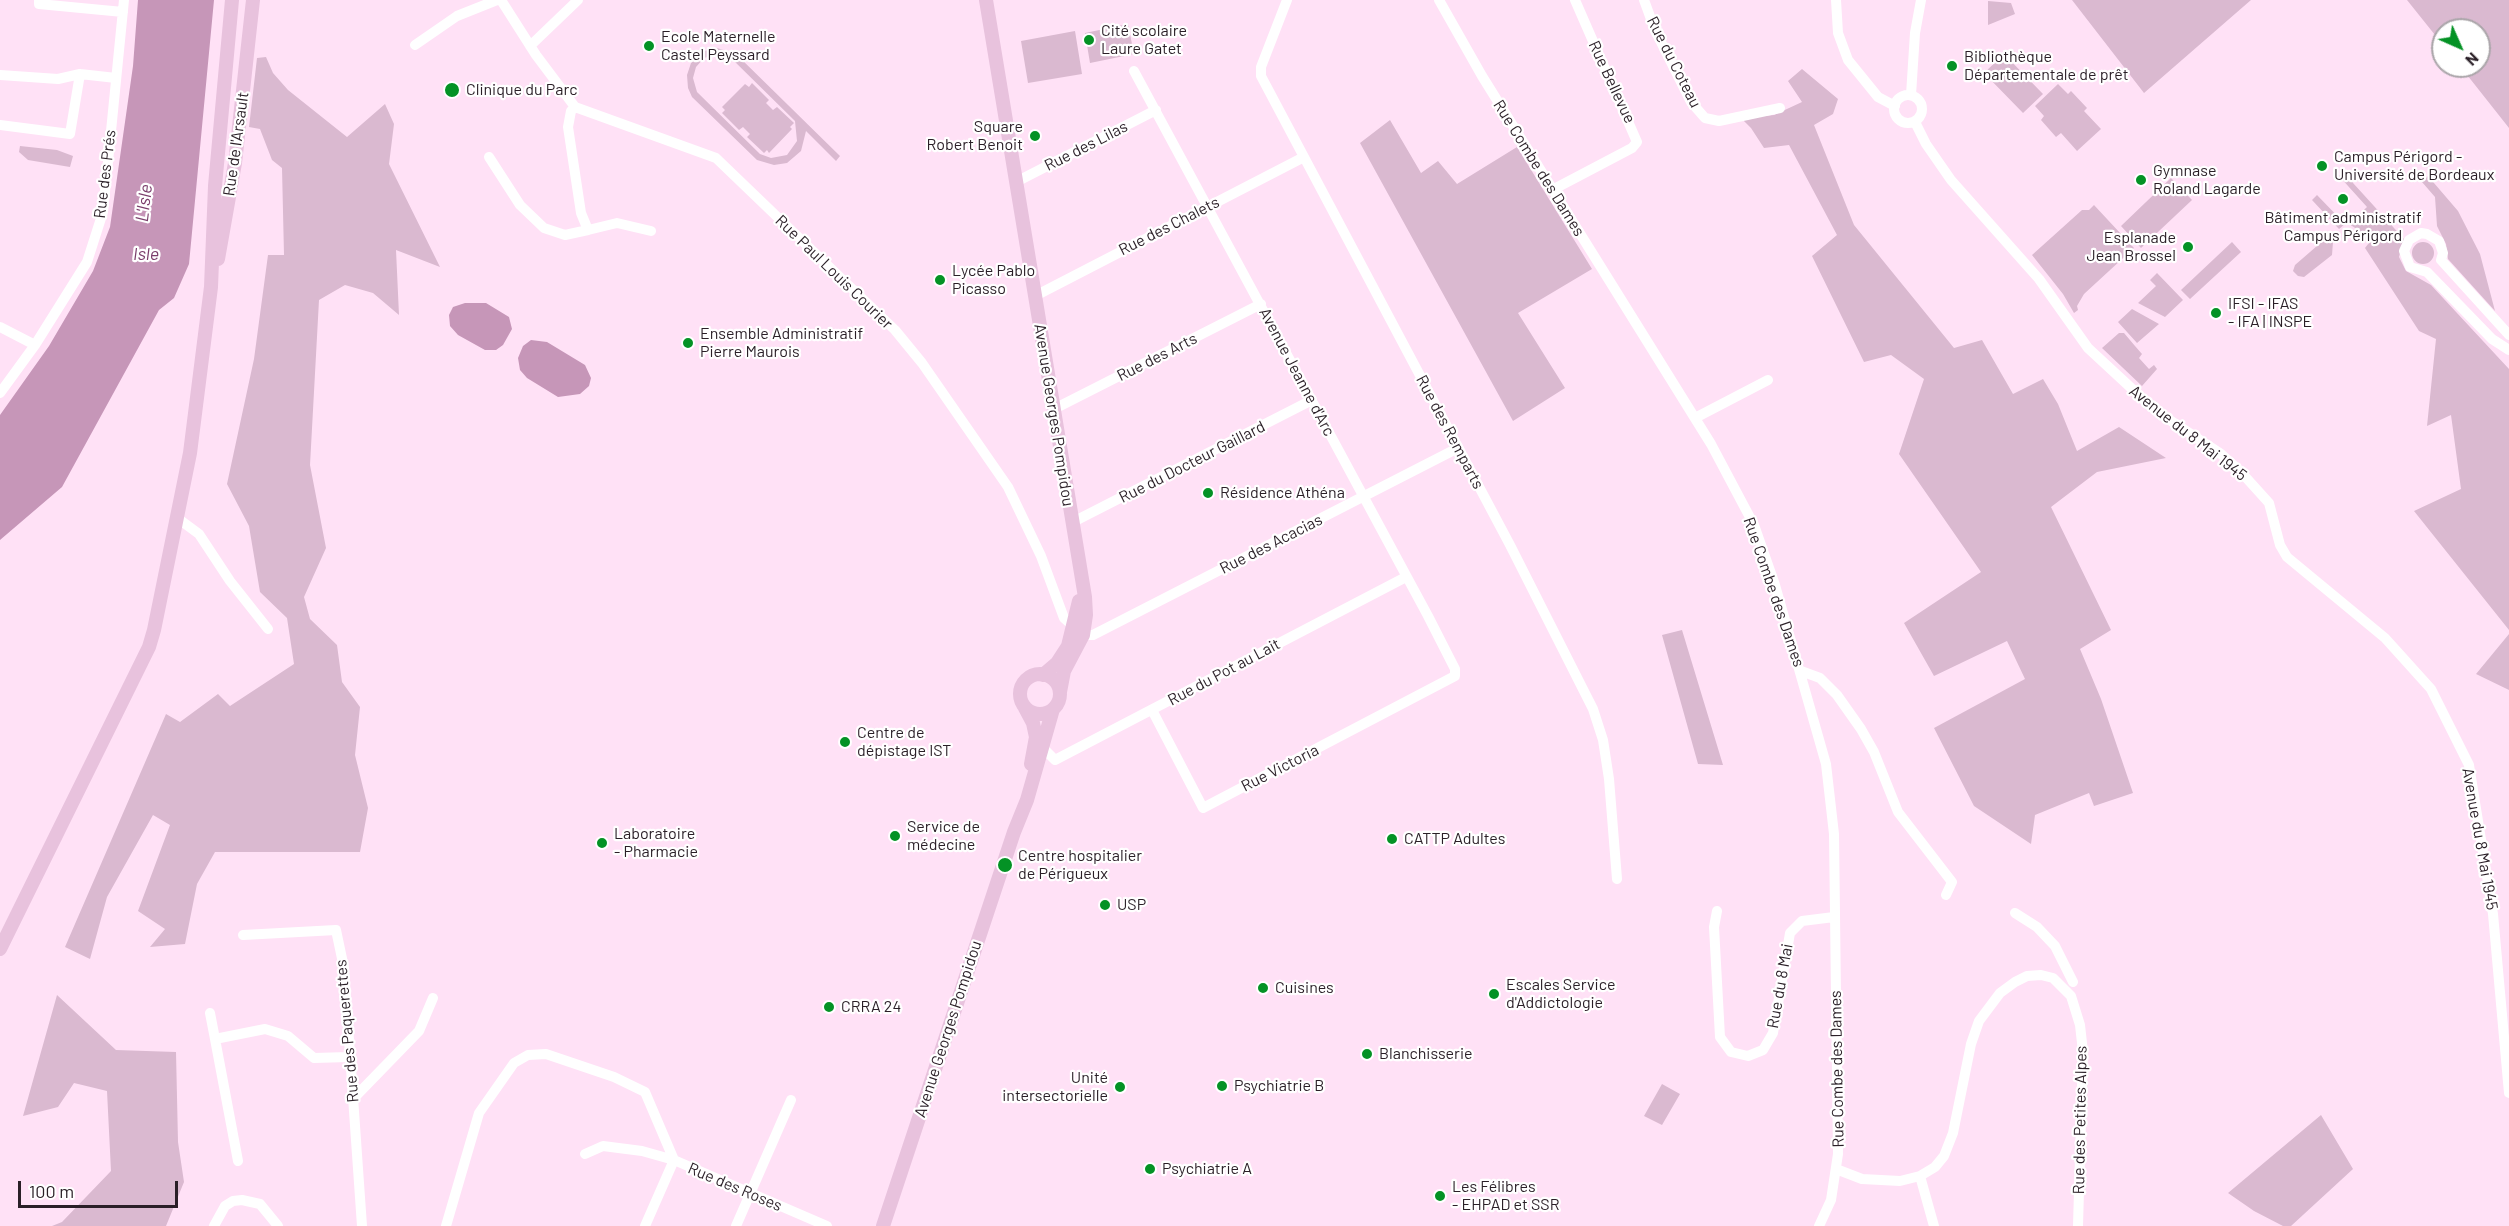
<!DOCTYPE html>
<html>
<head>
<meta charset="utf-8">
<style>
	body { margin:0 }
	#map { position:relative; width:2509px; height:1226px; overflow:hidden; background:#ffe1f6; font-family:Barlow,sans-serif }
	canvas { display:block }
	.north { position:absolute; left:2431px; top:18px; width:60px; height:60px; box-sizing:border-box; background:#fff; border:2px solid #aaa5a9; border-radius:50%; rotate:135deg; font-size:16px; font-weight:700; line-height:24px; text-align:center; color:#2a1f27 }
	.north::after { content:''; display:block; margin:auto; width:21px; height:27px; background:#049225; clip-path:polygon(50% 0,100% 100%,50% 72%,0 100%) }
	.scale { position:absolute; left:18px; top:1181px; width:160px; height:27px; box-sizing:border-box; border:3px solid #2a1f27; border-top:0; padding-left:8px; font-size:18px; line-height:21px; white-space:nowrap; color:#2a1f27; -webkit-text-stroke:4px #fff; paint-order:stroke }
</style>
</head>
<body>
<div id="map">
<canvas width="2509" height="1226"></canvas>
<div class="north">N</div>
<div class="scale">100 m</div>
</div>
<script>
const ctx = document.querySelector('canvas').getContext('2d');
ctx.lineJoin = 'round';
function paint(path, color) {
  ctx.fillStyle = color;
  ctx.fill(path, 'evenodd');
}
function shape(rows) {
  const path = new Path2D();
  for (const r of rows) {
    if (r.length === 3) {
      path.moveTo(r[0] + r[2], r[1]);
      path.arc(r[0], r[1], r[2], 0, 2 * Math.PI);
      continue;
    }
    path.moveTo(r[0], r[1]);
    for (let i = 2; i < r.length; i += 2) path.lineTo(r[i], r[i + 1]);
  }
  return path;
}
function stroke(path, color, width, dash) {
  ctx.strokeStyle = color;
  ctx.lineWidth = width;
  ctx.lineCap = dash ? 'butt' : 'round';
  ctx.setLineDash(dash || []);
  ctx.stroke(path);
}
function label(font, color, halo, rows, align = 'center') {
  ctx.font = font + ' Barlow,sans-serif';
  ctx.lineWidth = 4.5;
  ctx.setLineDash([]);
  ctx.textBaseline = 'middle';
  ctx.strokeStyle = halo;
  ctx.fillStyle = color;
  for (const [text, x, y, turn = 0] of rows) {
    ctx.save();
    ctx.translate(x, y);
    ctx.rotate((+turn || 0) * Math.PI / 180);
    ctx.textAlign = isNaN(turn) ? turn : align;
    if (halo) ctx.strokeText(text, 0, 0);
    ctx.fillText(text, 0, 0);
    ctx.restore();
  }
}
paint(shape([
	[2072,0,2251,0,2144,93],
	[2407,0,2509,0,2509,128,2460,66,2479,66,2479,30,2443,30,2443,45],
	[1988,1,2011,3,2015,14,1988,25],
	[1128,24,1134,54,1090,63,1085,33],
	[1075,31,1082,74,1028,83,1021,41],
	[717,48,736,54,840,156,836,161,806,131,801,151,787,163,774,165,757,160,692,97,688,88,687,75,691,63,704,51],
	[714,55,732,59,795,121,797,141,787,155,771,158,760,154,697,92,693,78,696,67,704,58],
	[2004,54,2043,94,2023,113,1984,73],
	[266,57,273,73,288,90,347,137,385,104,394,124,389,164,440,267,396,250,399,315,373,293,345,285,319,300,310,465,326,548,304,597,310,619,337,645,342,682,360,707,355,755,368,808,360,852,215,852,197,884,185,944,150,947,165,929,138,911,170,825,153,815,107,897,90,959,65,947,166,714,180,722,218,694,230,706,294,664,287,618,260,592,249,526,227,484,254,359,268,255,284,255,282,168,272,160,260,129,249,127,257,58],
	[1802,69,1838,99,1833,114,1814,125,1854,225,1954,348,1982,340,2013,394,2043,379,2058,404,2077,451,2119,427,2166,458,2097,472,2051,507,2111,630,2080,649,2101,699,2133,793,2094,806,2089,793,2035,815,2031,844,1974,806,1934,728,2025,679,2007,641,1934,676,1904,623,1981,572,1899,454,1924,379,1891,355,1864,362,1812,256,1837,235,1789,145,1764,148,1751,128,1741,118,1774,115,1802,102,1788,81],
	[752,83,769,100,766,103,773,110,777,107,794,123,790,127,792,129,769,153,767,150,764,153,747,137,750,134,743,127,739,130,722,113,725,110,722,107,745,84,749,87],
	[2058,84,2068,94,2071,91,2087,108,2084,111,2101,129,2077,151,2061,133,2056,137,2041,120,2044,116,2035,106],
	[1390,120,1421,173,1438,161,1457,184,1517,147,1592,269,1518,313,1565,388,1513,421,1360,143],
	[20,146,57,150,73,156,70,167,28,160,19,152],
	[2343,172,2404,239,2399,257,2406,271,2431,285,2509,369,2509,630,2414,511,2461,489,2451,415,2427,426,2436,339,2419,331,2365,248,2372,239,2349,224,2367,207,2339,176],
	[2428,176,2458,211,2480,254,2495,311,2448,259,2446,244,2437,226,2435,197,2422,182],
	[2171,178,2192,200,2141,248,2121,226],
	[2317,195,2345,224,2339,229,2312,200],
	[2094,205,2134,248,2084,294,2077,306,2078,310,2074,313,2063,294,2032,255,2082,210,2089,210],
	[2325,239,2333,242,2332,255,2304,277,2298,276,2293,271,2295,265],
	[2423,253,11],
	[2232,242,2241,252,2190,299,2181,290],
	[2157,273,2183,300,2165,317,2138,303,2156,286,2150,280],
	[2132,309,2159,324,2137,343,2118,322],
	[2119,333,2124,333,2135,346,2142,354,2139,358,2149,369,2154,365,2157,369,2142,386,2102,348],
	[1682,630,1723,765,1698,764,1662,635],
	[2509,634,2509,690,2476,674],
	[57,995,116,1050,176,1052,178,1142,184,1182,166,1226,52,1226,62,1222,111,1171,107,1091,74,1083,58,1107,23,1116],
	[1662,1084,1680,1094,1662,1125,1644,1116],
	[2321,1115,2353,1169,2291,1226,2283,1226,2254,1211,2228,1193]
]), '#dab9d0');
paint(shape([
	[138,0,214,0,189,264,174,298,159,310,62,487,0,540,0,415,49,346,93,271,110,227,133,66],
	[465,303,486,303,509,317,512,329,503,345,496,350,485,350,458,335,450,326,449,315,453,307],
	[531,340,547,342,585,365,591,378,589,386,580,394,558,397,527,378,520,370,518,358,523,346]
]), '#c696b8');
stroke(shape([
	[39,0,39,4,123,12],
	[501,0,536,55,575,107,716,158,895,330,922,363,1008,487,1041,556,1064,618,1083,635,1093,635,1458,448],
	[1287,0,1261,67,1261,76,1510,545,1593,709,1603,740,1609,779,1617,879],
	[1439,0,1482,76,1711,444,1754,525,1775,585,1826,764,1834,834,1838,1154,1831,1200,1819,1226],
	[1644,0,1655,30,1691,102,1705,118,1719,121,1780,108],
	[1836,0,1838,33,1848,60,1878,97,1895,106],
	[415,45,457,16,497,0],
	[530,46,578,0],
	[1134,71,1428,616,1455,669,1455,676,1203,808,1152,710],
	[0,75,58,79,80,74,116,78],
	[1908,109,14],
	[1911,95,1915,33,1921,0],
	[1915,122,1926,144,1951,180,2039,279,2088,348,2156,411,2221,454,2241,472,2269,503,2280,545,2287,557,2385,638,2431,689,2469,765,2493,914,2509,1093],
	[0,125,70,134,80,74],
	[489,157,520,205,544,228,565,235,588,230,581,213,568,127,571,111,575,107],
	[1016,182,1156,110],
	[1554,189,1632,148,1637,142,1575,0],
	[588,230,617,223,651,231],
	[1035,296,1304,157],
	[0,327,35,345],
	[2509,335,2441,260,2443,253,2439,241,2427,234,2421,233,2409,240,2404,251,2410,267,2427,272,2492,339,2509,350],
	[0,393,35,345,87,262,103,212,124,0],
	[1054,409,1261,304],
	[1695,418,1768,380],
	[176,517,199,534,230,581,268,629],
	[1071,523,1312,400],
	[1801,671,1820,678,1837,695,1861,729,1874,752,1898,812,1952,882,1946,895],
	[1044,749,1055,760,1406,577],
	[1717,911,1714,927,1720,1037,1731,1052,1748,1056,1763,1050,1773,1033,1790,933,1802,921,1834,917],
	[2015,913,2037,927,2055,946,2073,982],
	[243,935,336,930,344,968,362,1226],
	[210,1013,215,1039],
	[352,1100,419,1031,433,998],
	[585,1154,603,1146,642,1151,674,1160,645,1226],
	[238,1161,215,1039,265,1029,288,1036,314,1058,349,1057],
	[1836,1169,1862,1179,1900,1181,1920,1176,1935,1167,1944,1156,1953,1133,1971,1044,1979,1021,2000,993,2015,982,2027,976,2041,975,2053,978,2071,996,2080,1025,2083,1052,2078,1226],
	[1920,1176,1934,1226],
	[214,1226,225,1206,233,1201,242,1200,260,1204,278,1226],
	[446,1226,479,1113,514,1063,528,1055,546,1054,614,1077,645,1092,674,1160,827,1226],
	[736,1226,791,1100]
]), '#fff', 10);
stroke(shape([
	[986,0,1085,597,1086,615,1083,635,1064,671,1060,692],
	[218,259,235,163,253,0],
	[1040,694,20],
	[1043,675,1057,663,1068,646,1079,601],
	[1025,708,1033,723,1036,737,1031,764],
	[0,949,149,647,154,630,190,453,211,287,215,186,232,0],
	[883,1226,1014,832,1027,800,1053,709]
]), '#e8c2dd', 14);
for (const [x, y, r, color] of [
	[1089,40,6,"#049225"],
	[649,46,6,"#049225"],
	[1952,66,6,"#049225"],
	[452,90,8,"#049225"],
	[1035,136,6,"#049225"],
	[2322,166,6,"#049225"],
	[2141,180,6,"#049225"],
	[2343,199,6,"#049225"],
	[2188,247,6,"#049225"],
	[940,280,6,"#049225"],
	[2216,313,6,"#049225"],
	[688,343,6,"#049225"],
	[1208,493,6,"#049225"],
	[845,742,6,"#049225"],
	[895,836,6,"#049225"],
	[1392,839,6,"#049225"],
	[602,843,6,"#049225"],
	[1005,865,8,"#049225"],
	[1105,905,6,"#049225"],
	[1263,988,6,"#049225"],
	[1494,994,6,"#049225"],
	[829,1007,6,"#049225"],
	[1367,1054,6,"#049225"],
	[1222,1086,6,"#049225"],
	[1120,1087,6,"#049225"],
	[1150,1169,6,"#049225"],
	[1440,1196,6,"#049225"]
]) {
  const dot = new Path2D();
  dot.arc(x, y, r, 0, 2 * Math.PI);
  ctx.fillStyle = color;
  ctx.fill(dot);
  stroke(dot, '#fff', 2);
}
label('16px', '#2a1f27', '#fff', [
	["Cité scolaire",1101,31],
	["Laure Gatet",1101,49],
	["Ecole Maternelle",661,37],
	["Castel Peyssard",661,55],
	["Bibliothèque",1964,57],
	["Départementale de prêt",1964,75],
	["Clinique du Parc",466,90],
	["Square",1023,127,"right"],
	["Robert Benoit",1023,145,"right"],
	["Campus Périgord -",2334,157],
	["Université de Bordeaux",2334,175],
	["Gymnase",2153,171],
	["Roland Lagarde",2153,189],
	["Bâtiment administratif",2343,218,"center"],
	["Campus Périgord",2343,236,"center"],
	["Esplanade",2176,238,"right"],
	["Jean Brossel",2176,256,"right"],
	["Lycée Pablo",952,271],
	["Picasso",952,289],
	["IFSI - IFAS",2228,304],
	["- IFA | INSPE",2228,322],
	["Ensemble Administratif",700,334],
	["Pierre Maurois",700,352],
	["Résidence Athéna",1220,493],
	["Centre de",857,733],
	["dépistage IST",857,751],
	["Service de",907,827],
	["médecine",907,845],
	["Laboratoire",614,834],
	["- Pharmacie",614,852],
	["CATTP Adultes",1404,839],
	["Centre hospitalier",1018,856],
	["de Périgueux",1018,874],
	["USP",1117,905],
	["Escales Service",1506,985],
	["d'Addictologie",1506,1003],
	["Cuisines",1275,988],
	["CRRA 24",841,1007],
	["Blanchisserie",1379,1054],
	["Unité",1108,1078,"right"],
	["intersectorielle",1108,1096,"right"],
	["Psychiatrie B",1234,1086],
	["Psychiatrie A",1162,1169],
	["Les Félibres",1452,1187],
	["- EHPAD et SSR",1452,1205]
], 'left');
label('16px', '#2a1f27', '#fff', [
	["Rue du Coteau",1674,62,63],
	["Rue Bellevue",1612,82,65],
	["Rue de l'Arsault",236,144,-82],
	["Rue des Lilas",1086,146,-27],
	["Rue Combe des Dames",1539,168,58],
	["Rue des Prés",105,174,-83],
	["Rue des Chalets",1169,226,-27],
	["Rue Paul Louis Courier",834,272,44],
	["Rue des Arts",1157,357,-27],
	["Avenue Jeanne d'Arc",1297,372,62],
	["Avenue Georges Pompidou",1054,415,81],
	["Rue des Remparts",1450,432,62],
	["Avenue du 8 Mai 1945",2188,433,38],
	["Rue du Docteur Gaillard",1192,462,-27],
	["Rue des Acacias",1271,544,-27],
	["Rue Combe des Dames",1774,592,71],
	["Rue du Pot au Lait",1224,672,-28],
	["Rue Victoria",1280,768,-27],
	["Avenue du 8 Mai 1945",2480,839,80],
	["Rue du 8 Mai",1780,986,-80],
	["Avenue Georges Pompidou",948,1029,-72],
	["Rue des Paquerettes",347,1031,-95],
	["Rue Combe des Dames",1837,1069,-91],
	["Rue des Petites Alpes",2080,1120,-89],
	["Rue des Roses",735,1187,23]
]);
label('italic 18px', '#7b3e6c', '#fff', [
	["L'Isle",144,203,-83],
	["Isle",146,254]
]);
</script>
</body>
</html>
